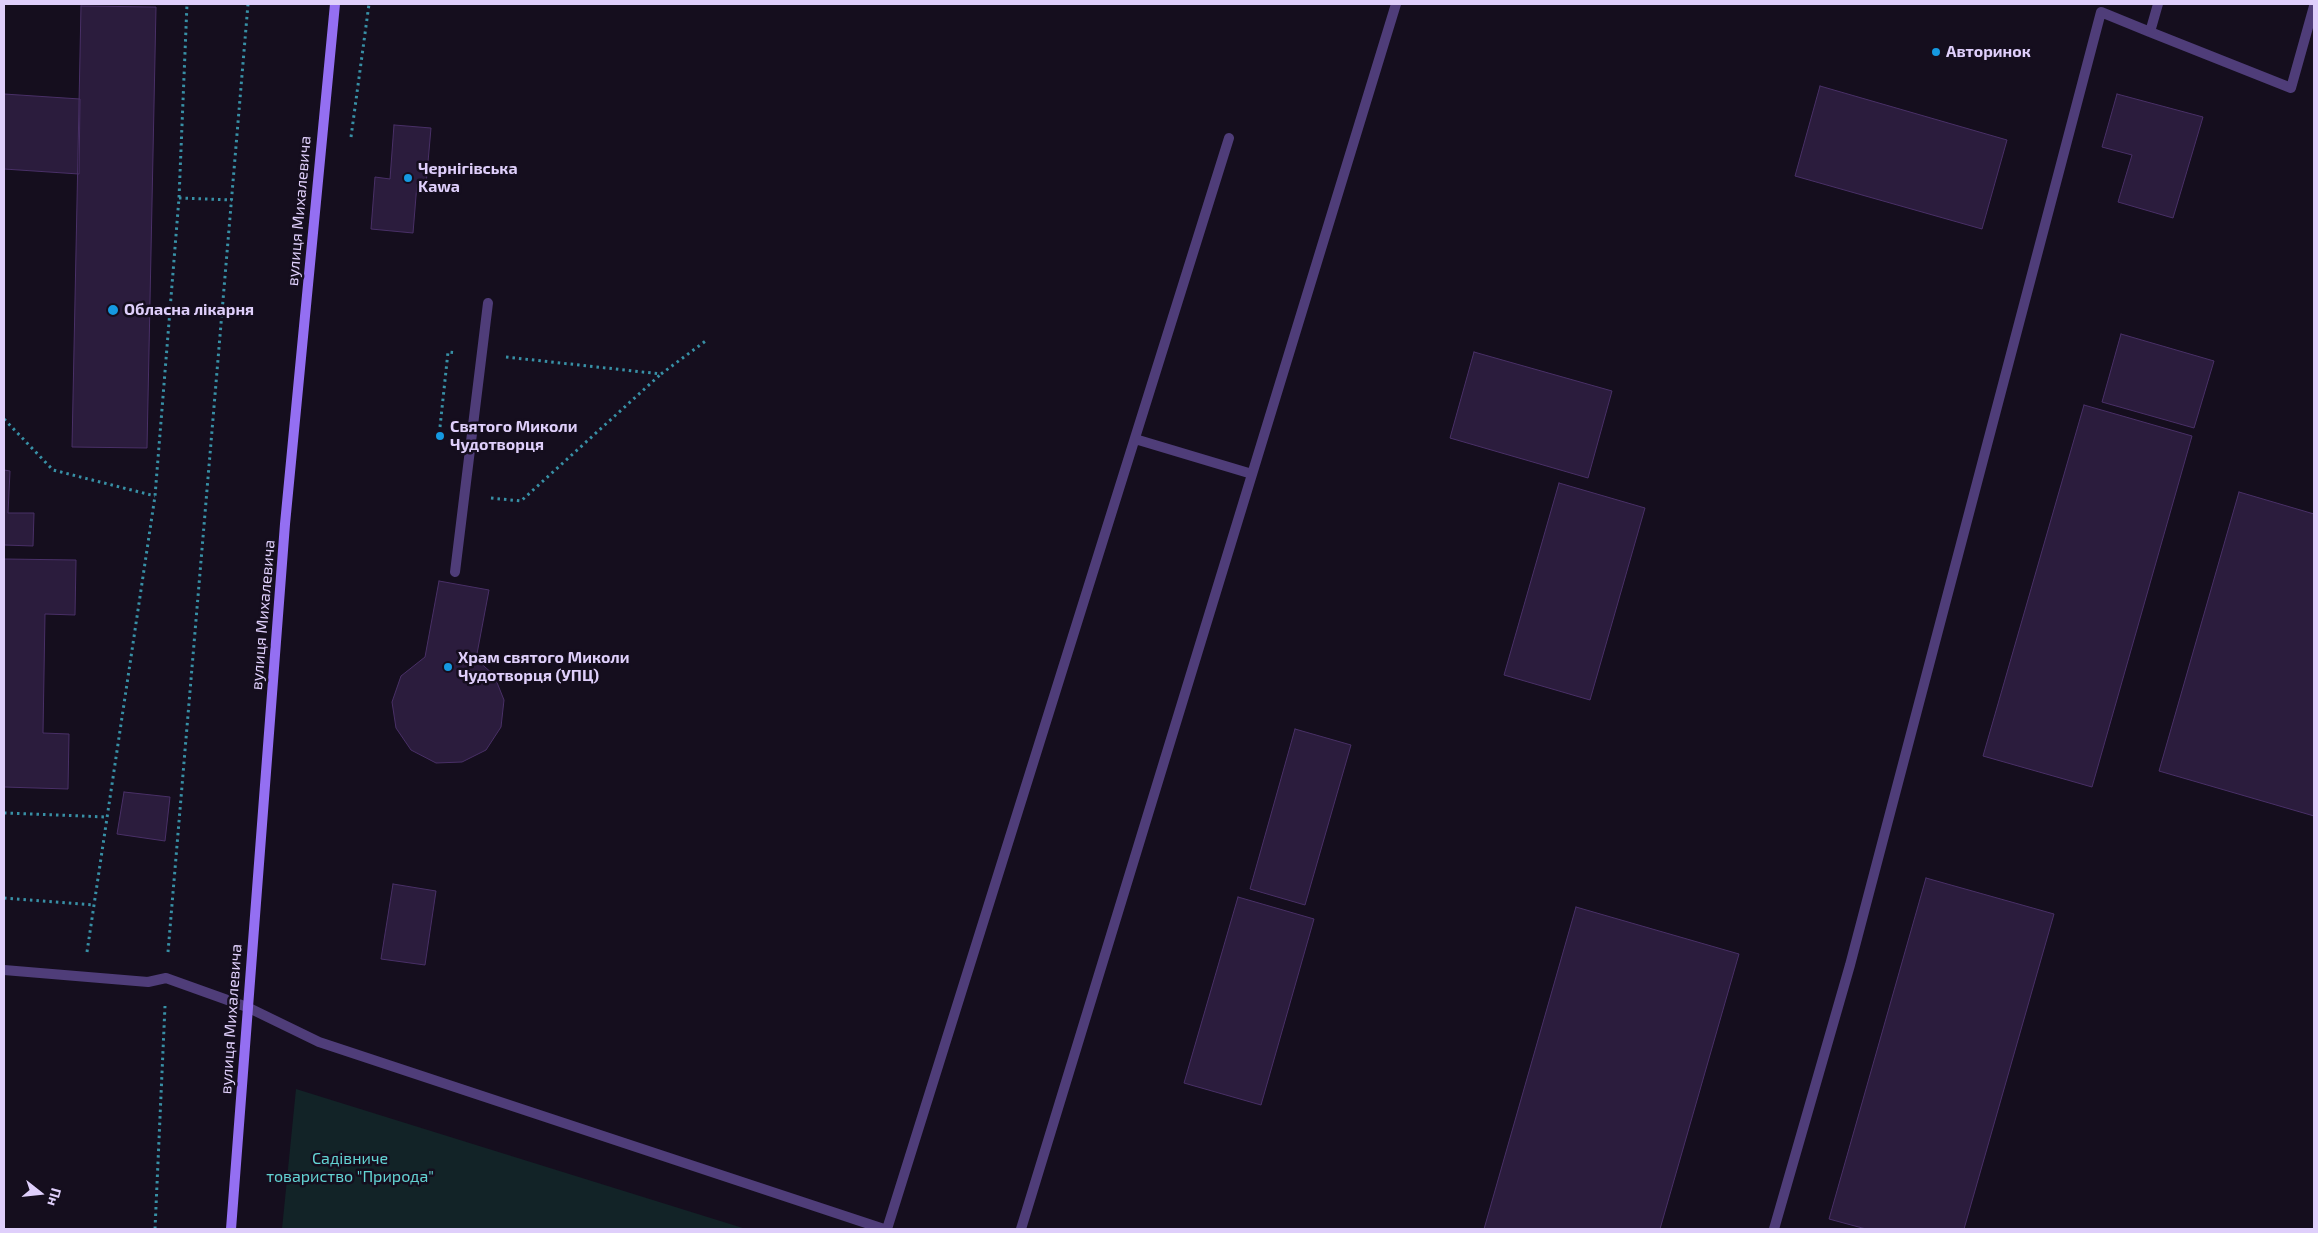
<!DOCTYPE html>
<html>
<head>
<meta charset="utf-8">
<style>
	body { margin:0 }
	#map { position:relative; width:2318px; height:1233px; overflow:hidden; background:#150e1e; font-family:"Exo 2",sans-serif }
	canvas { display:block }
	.frame { position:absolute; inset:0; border:5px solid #dfcffb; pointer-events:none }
	.north { position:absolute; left:15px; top:1168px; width:50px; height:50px; -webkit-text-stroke:4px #150e1e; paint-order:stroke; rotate:106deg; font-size:14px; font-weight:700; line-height:20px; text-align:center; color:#dfcffb }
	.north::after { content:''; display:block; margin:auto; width:18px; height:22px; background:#dfcffb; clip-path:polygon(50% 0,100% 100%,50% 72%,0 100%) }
</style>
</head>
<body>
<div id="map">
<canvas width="2318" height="1233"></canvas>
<div class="frame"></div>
<div class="north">Пн</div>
</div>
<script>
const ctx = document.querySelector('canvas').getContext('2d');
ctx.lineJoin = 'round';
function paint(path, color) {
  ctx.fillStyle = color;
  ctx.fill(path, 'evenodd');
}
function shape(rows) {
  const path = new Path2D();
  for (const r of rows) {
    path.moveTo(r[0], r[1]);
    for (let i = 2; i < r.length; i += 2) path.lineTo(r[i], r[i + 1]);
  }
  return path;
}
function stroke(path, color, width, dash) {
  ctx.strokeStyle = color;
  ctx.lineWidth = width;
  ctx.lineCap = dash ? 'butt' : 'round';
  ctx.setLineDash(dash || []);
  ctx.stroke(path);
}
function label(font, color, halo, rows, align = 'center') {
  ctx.font = font + ' "Exo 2",sans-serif';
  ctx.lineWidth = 5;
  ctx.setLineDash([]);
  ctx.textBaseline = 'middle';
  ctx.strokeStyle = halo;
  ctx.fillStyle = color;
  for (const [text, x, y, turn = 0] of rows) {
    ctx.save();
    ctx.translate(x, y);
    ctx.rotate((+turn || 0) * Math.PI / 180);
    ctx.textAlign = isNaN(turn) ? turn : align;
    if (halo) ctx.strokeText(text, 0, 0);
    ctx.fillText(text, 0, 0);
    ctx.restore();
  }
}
paint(shape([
	[296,1089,746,1229,282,1229]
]), '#122327');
const building = shape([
	[81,6,156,7,147,448,72,447,81,6],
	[1820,86,2007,140,1982,229,1795,176,1820,86],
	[4,94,80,99,79,174,4,169,4,94],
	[2117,94,2203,117,2173,218,2118,202,2132,155,2102,147,2117,94],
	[394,125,431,128,426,185,417,184,413,233,371,229,375,177,390,179,394,125],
	[2121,334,2214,361,2194,428,2102,402,2121,334],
	[1474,352,1612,391,1588,478,1450,438,1474,352],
	[2084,405,2192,436,2092,787,1983,756,2084,405],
	[4,470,10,471,8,513,34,513,33,546,4,545,4,470],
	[1559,483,1645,508,1590,700,1504,675,1559,483],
	[2239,492,2314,514,2314,816,2159,771,2239,492],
	[4,559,76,560,75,615,45,614,43,733,69,734,68,789,4,787,4,559],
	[439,581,489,590,476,659,494,675,504,700,501,727,486,750,462,762,436,763,411,750,396,728,392,702,401,676,425,657,439,581],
	[1295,729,1351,745,1305,905,1250,889,1295,729],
	[124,792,170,797,165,841,117,834,124,792],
	[1926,878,2054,914,1964,1229,1866,1229,1829,1219,1926,878],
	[393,884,436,891,425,965,381,959,393,884],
	[1238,897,1314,919,1261,1105,1184,1083,1238,897],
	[1576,907,1739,954,1660,1229,1484,1229,1576,907]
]);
paint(building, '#2b1c3d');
stroke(building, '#493067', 1);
stroke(shape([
	[351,137,369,4],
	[179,198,232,200],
	[506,357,661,374,707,340],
	[4,419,53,470,155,496],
	[440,427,448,352,457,353],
	[491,498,521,501,661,374],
	[4,813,107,817],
	[4,898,94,905],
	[87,952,155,496,179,198,187,4],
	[168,952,248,4],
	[155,1229,165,1006]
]), '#3890a6', 3, [2.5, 4]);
stroke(shape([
	[2150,32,2291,88,2314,6],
	[1135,439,1252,474],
	[455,572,488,303],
	[4,970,148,982,166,978,247,1007,319,1042,884,1229],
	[887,1229,1229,138],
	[1021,1229,1396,4],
	[1774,1229,1850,965,2101,12,2150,32,2158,4]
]), '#4f3d79', 10);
stroke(shape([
	[231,1229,285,524,335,4]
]), '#946ff2', 10);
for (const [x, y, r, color] of [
	[1936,52,5,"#1599e1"],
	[408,178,5,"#1599e1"],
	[113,310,6,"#1599e1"],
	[440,436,5,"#1599e1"],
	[448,667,5,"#1599e1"]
]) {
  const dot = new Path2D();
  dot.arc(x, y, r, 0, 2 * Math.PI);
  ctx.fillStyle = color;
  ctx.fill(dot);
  stroke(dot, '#150e1e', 2);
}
label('bold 16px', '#dfcffb', '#150e1e', [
	["Авторинок",1946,52],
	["Чернігівська",418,169],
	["Kawa",418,187],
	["Обласна лікарня",124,310],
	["Святого Миколи",450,427],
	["Чудотворця",450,445],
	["Храм святого Миколи",458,658],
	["Чудотворця (УПЦ)",458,676]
], 'left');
label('16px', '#dfcffb', '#150e1e', [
	["вулиця Михалевича",299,211,-85],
	["вулиця Михалевича",263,615,-85],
	["вулиця Михалевича",231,1019,-86]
]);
label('16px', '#63d3d3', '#150e1e', [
	["Садівниче",350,1159],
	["товариство \"Природа\"",350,1177]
]);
</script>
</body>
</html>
